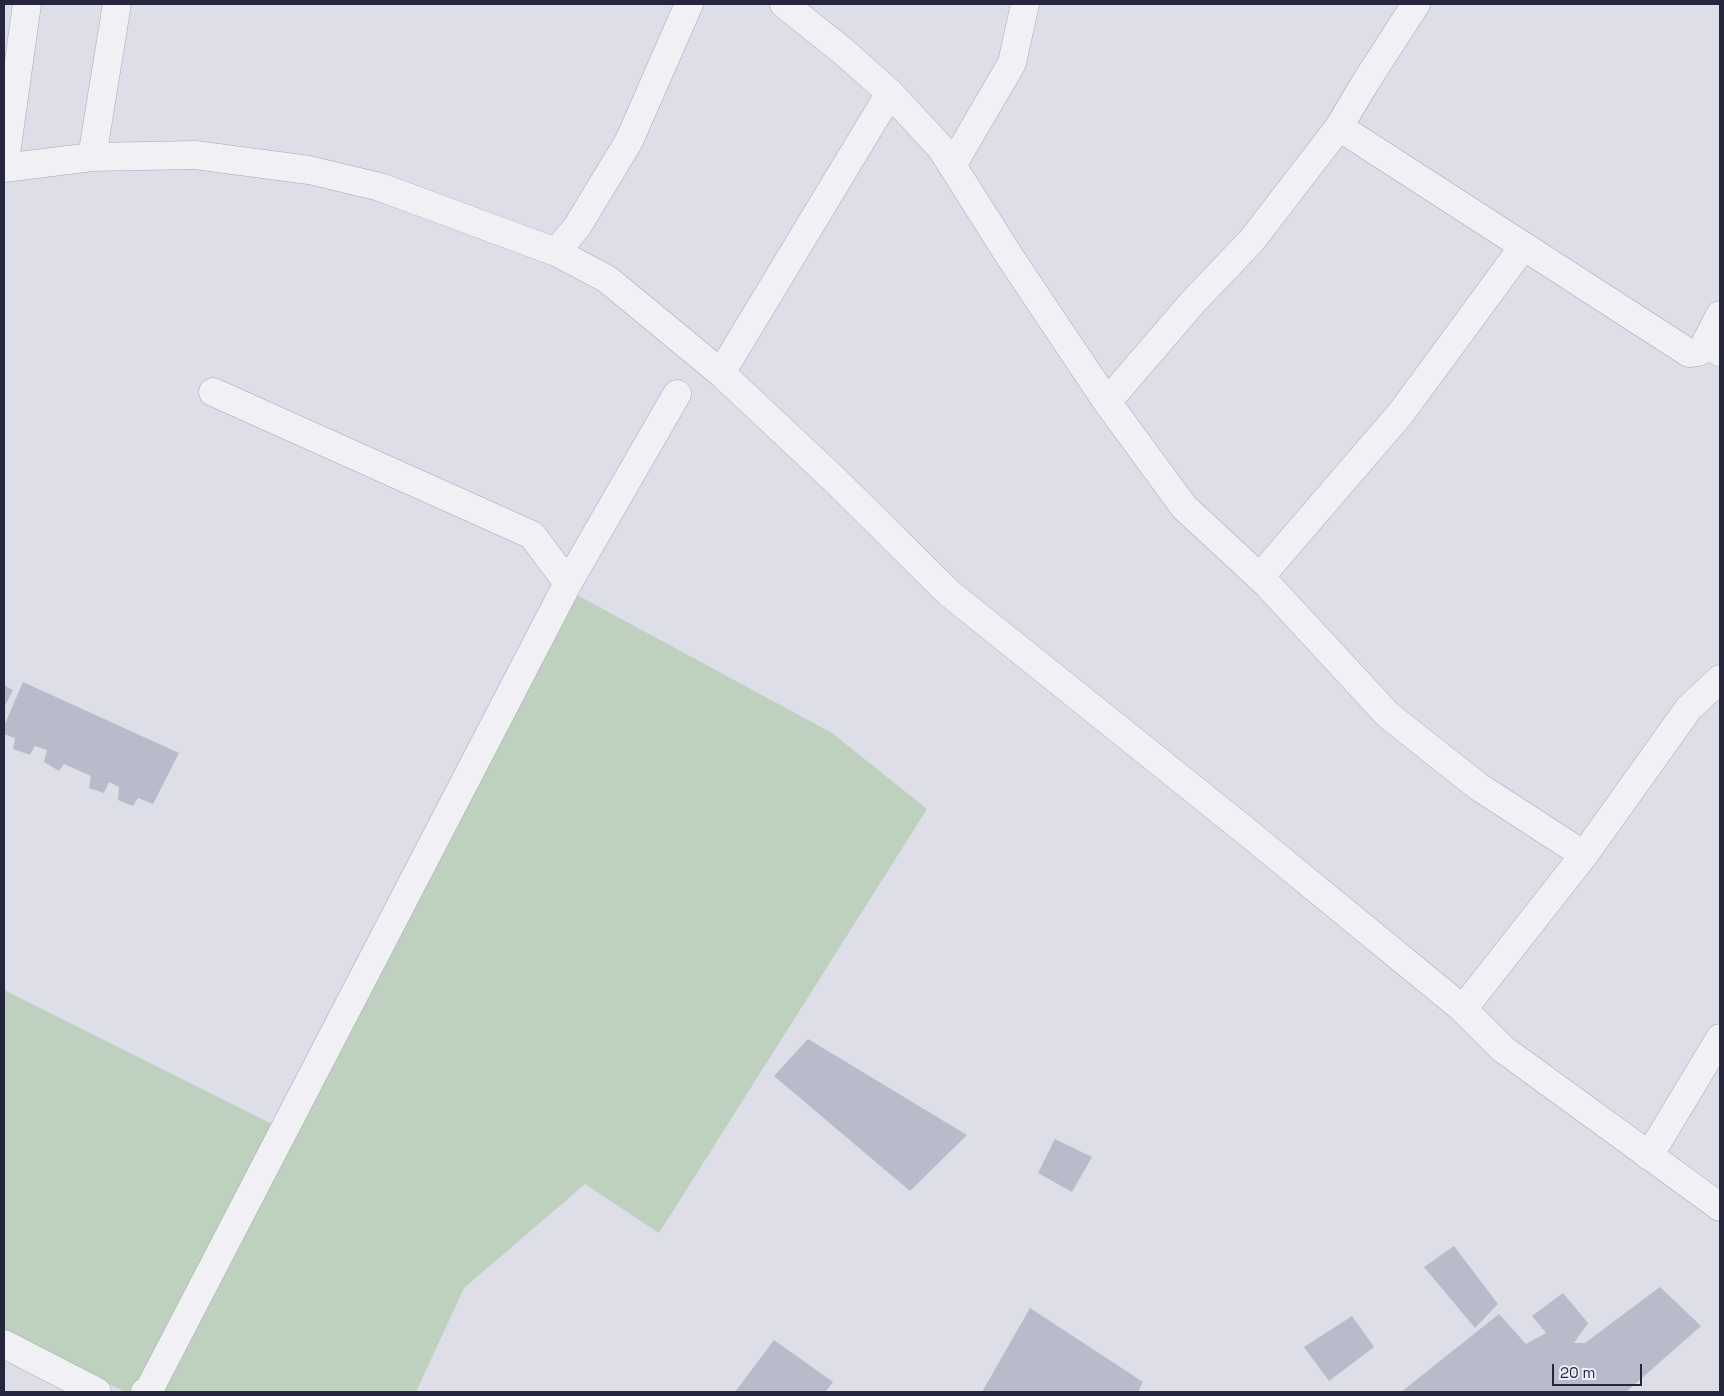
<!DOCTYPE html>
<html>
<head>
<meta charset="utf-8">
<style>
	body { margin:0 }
	#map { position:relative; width:1724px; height:1396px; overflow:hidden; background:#dddee7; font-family:"Space Grotesk",sans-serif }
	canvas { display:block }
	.frame { position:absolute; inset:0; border:5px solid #26273e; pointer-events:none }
	.scale { position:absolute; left:1552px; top:1364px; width:90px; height:22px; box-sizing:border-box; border:2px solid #26273e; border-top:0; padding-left:6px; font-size:15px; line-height:18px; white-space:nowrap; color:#26273e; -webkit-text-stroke:4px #ecedf5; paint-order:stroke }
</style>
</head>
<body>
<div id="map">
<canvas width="1724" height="1396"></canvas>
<div class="frame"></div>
<div class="scale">20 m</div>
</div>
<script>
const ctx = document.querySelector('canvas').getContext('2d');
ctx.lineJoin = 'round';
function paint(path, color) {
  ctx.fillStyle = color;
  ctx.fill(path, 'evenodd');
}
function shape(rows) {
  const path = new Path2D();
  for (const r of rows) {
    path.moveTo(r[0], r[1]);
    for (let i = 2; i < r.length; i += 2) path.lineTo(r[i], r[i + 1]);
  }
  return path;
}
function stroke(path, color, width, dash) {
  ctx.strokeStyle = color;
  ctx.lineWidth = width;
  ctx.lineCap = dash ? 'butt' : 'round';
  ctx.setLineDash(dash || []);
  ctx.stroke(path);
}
paint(shape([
	[577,595,832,733,927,809,659,1233,585,1184,464,1288,416,1392,125,1392,4,1331,4,990,292,1134]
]), '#bed1bf');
paint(shape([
	[23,682,179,753,153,804,138,798,133,806,118,800,119,787,109,782,104,793,89,788,91,776,64,764,59,771,44,762,47,750,35,746,30,755,13,749,15,738,4,734,4,726],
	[4,685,13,690,4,708],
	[808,1039,967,1135,910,1191,774,1076],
	[1055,1139,1092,1157,1072,1192,1038,1173],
	[1454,1246,1498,1304,1475,1328,1424,1267],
	[1660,1287,1701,1326,1626,1392,1401,1392,1499,1314,1526,1344,1546,1333,1532,1316,1563,1293,1588,1323,1574,1343,1585,1343],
	[1030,1308,1143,1382,1138,1392,982,1392],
	[1352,1316,1374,1347,1329,1381,1304,1347],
	[774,1340,833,1382,825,1392,735,1392]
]), '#babbca');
const minor = shape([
	[27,4,4,168,92,157,195,155,309,170,380,187,556,252,607,279,721,373,835,480,949,593,1247,832,1463,1009,1503,1049,1720,1207],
	[784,4,844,52,890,93,941,148,1010,257,1107,402,1184,507,1267,584,1388,715,1479,787,1584,855],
	[1339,127,1689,353,1698,352,1703,348,1713,348,1720,352],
	[92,157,117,4],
	[952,166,1012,63,1025,4],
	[556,252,577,227,629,141,689,4],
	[1703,348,1720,315],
	[721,373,890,93],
	[213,392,532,535,568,583],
	[1107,402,1193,302,1252,240,1339,127,1365,83,1416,4],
	[1260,577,1401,413,1523,247],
	[1463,1009,1584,855,1689,708,1720,679],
	[1649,1156,1720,1038],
	[4,1344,97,1392],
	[145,1392,149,1390,568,583,677,394]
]);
stroke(minor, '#a6a7b4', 29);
stroke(minor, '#f0f0f5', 28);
</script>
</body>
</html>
